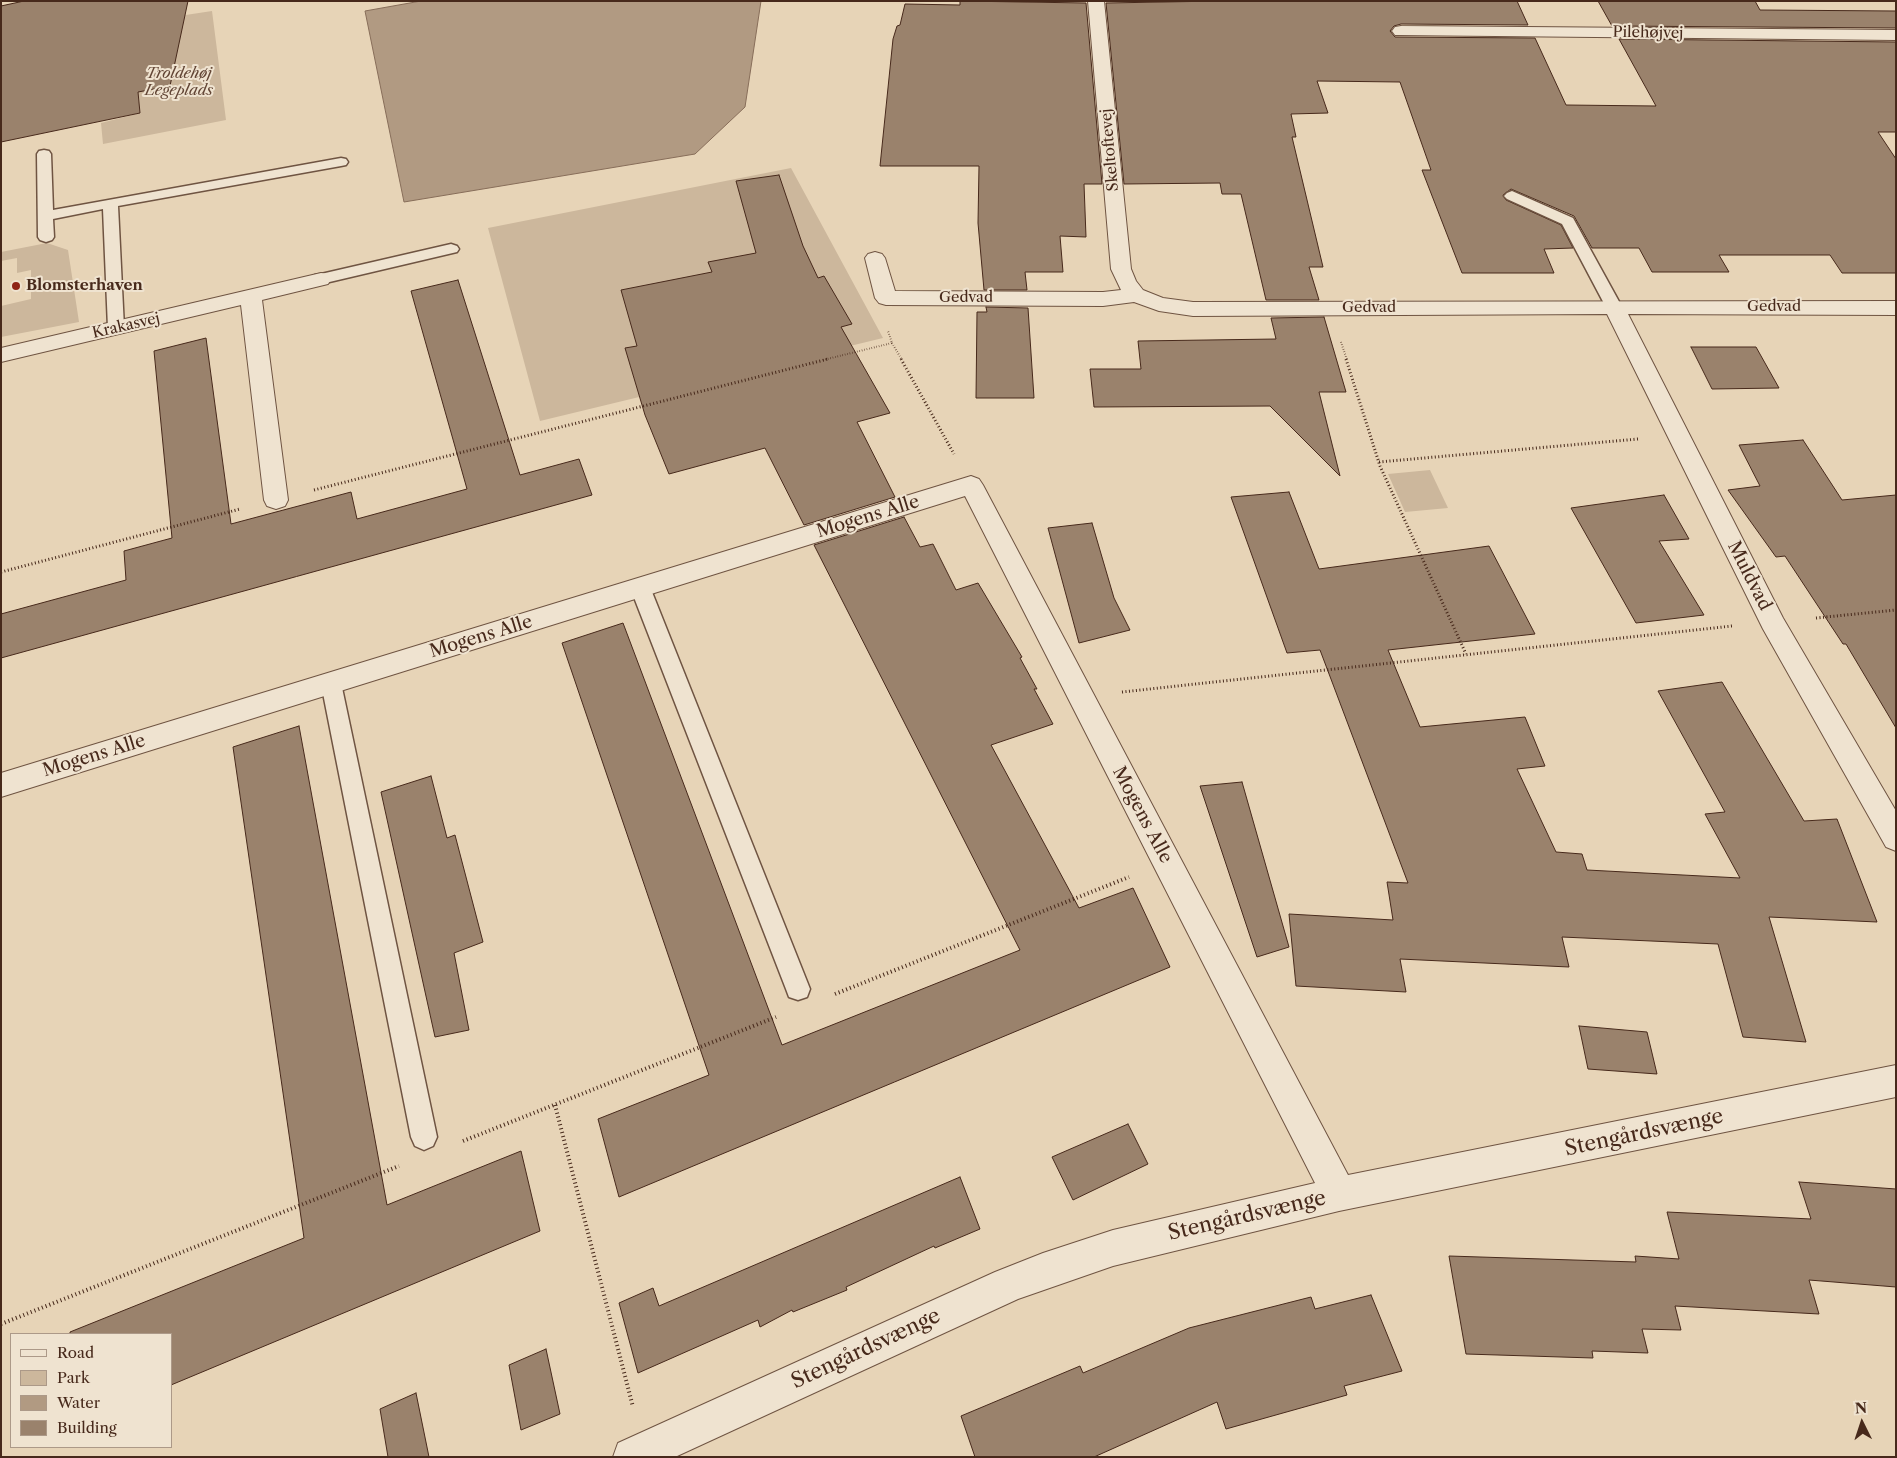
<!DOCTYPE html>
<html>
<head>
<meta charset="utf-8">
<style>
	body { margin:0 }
	#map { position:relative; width:1897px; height:1458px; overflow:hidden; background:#e7d4b7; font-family:"Libre Caslon Text",serif }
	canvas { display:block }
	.frame { position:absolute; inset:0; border:2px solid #47291b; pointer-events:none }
	.legend { position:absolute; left:10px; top:1333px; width:162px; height:115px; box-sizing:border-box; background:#efe3d0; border:1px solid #ac9988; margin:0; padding:6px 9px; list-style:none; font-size:15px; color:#47291b }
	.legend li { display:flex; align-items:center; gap:10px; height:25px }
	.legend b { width:25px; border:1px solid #ac9988 }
	.north { position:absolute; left:1837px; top:1398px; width:50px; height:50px; -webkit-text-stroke:4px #efe3d0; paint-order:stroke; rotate:356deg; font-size:14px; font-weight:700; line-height:20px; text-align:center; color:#47291b }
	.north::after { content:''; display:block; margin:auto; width:18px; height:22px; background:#47291b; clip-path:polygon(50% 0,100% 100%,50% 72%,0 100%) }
</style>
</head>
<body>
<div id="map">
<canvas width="1897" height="1458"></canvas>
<div class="frame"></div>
<ul class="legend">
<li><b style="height:6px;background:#efe3d0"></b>Road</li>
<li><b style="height:14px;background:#ccb79c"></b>Park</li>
<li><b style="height:14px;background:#b19a82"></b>Water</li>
<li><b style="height:14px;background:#9a826c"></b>Building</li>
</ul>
<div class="north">N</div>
</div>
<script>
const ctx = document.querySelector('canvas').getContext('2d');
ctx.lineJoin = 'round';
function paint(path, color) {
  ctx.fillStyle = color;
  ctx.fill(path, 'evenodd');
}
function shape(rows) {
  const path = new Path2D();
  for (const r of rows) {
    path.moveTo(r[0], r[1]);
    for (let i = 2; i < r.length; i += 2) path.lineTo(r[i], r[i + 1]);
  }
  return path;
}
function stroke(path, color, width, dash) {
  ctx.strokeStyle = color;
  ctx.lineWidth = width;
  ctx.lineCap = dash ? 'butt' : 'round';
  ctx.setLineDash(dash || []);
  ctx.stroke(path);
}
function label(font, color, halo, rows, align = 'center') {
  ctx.font = font + ' "Libre Caslon Text",serif';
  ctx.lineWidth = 4;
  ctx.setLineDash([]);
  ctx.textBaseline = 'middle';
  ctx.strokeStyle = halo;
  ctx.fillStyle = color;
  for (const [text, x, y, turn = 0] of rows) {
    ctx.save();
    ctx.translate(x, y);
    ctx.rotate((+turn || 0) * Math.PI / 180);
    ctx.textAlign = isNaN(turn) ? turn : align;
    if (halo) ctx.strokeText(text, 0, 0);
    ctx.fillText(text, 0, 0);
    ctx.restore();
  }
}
paint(shape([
	[212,11,226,120,103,144,101,123,140,113,133,42,1,43],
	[791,168,883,338,540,421,488,228],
	[47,243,68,250,79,322,1,337,1,306,31,299,31,270,17,273,17,258,1,261,1,252],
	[1430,470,1448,508,1405,512,1388,474]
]), '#ccb79c');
const water = shape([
	[421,1,761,1,745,107,695,154,404,202,365,11,421,1]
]);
paint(water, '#b19a82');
stroke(water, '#876d59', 1);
const building = shape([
	[24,1,188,1,170,86,138,92,140,113,1,142,1,6,24,1],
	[960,1,1086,3,1102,184,1084,184,1086,237,1060,236,1063,272,1025,272,1027,290,984,290,978,223,979,166,880,166,893,39,897,26,900,25,905,4,960,5,960,1],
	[1220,1,1517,1,1528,25,1401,24,1394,26,1390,31,1395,37,1535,38,1566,105,1656,106,1619,39,1896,42,1896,132,1878,132,1896,159,1896,273,1842,273,1830,255,1719,255,1729,272,1652,272,1639,248,1592,248,1574,216,1511,189,1503,195,1506,200,1561,225,1573,248,1544,249,1554,273,1462,273,1422,170,1431,170,1400,82,1317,81,1328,113,1291,114,1296,137,1292,137,1323,267,1309,267,1319,300,1266,300,1241,194,1222,194,1220,183,1124,184,1106,3,1220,1],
	[1598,1,1755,1,1760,10,1896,11,1896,28,1612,26,1598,1],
	[779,175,803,246,818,278,824,276,852,324,841,327,890,413,857,422,895,497,804,525,765,448,669,474,645,415,625,348,637,346,621,290,712,272,708,262,756,253,736,181,779,175],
	[458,280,520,475,579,459,592,495,1,658,1,614,126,580,124,551,172,538,154,351,206,338,231,524,351,492,357,519,467,489,411,291,458,280],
	[986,307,1028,308,1034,398,976,398,977,312,987,312,986,307],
	[1324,317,1346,392,1319,392,1340,476,1270,406,1094,407,1090,369,1141,369,1138,341,1276,339,1271,318,1324,317],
	[1691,347,1756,347,1779,388,1712,389,1691,347],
	[1803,440,1842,500,1896,495,1896,728,1846,644,1843,644,1785,556,1776,557,1728,490,1760,486,1739,445,1803,440],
	[1289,492,1319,569,1489,546,1535,634,1388,650,1420,727,1525,717,1545,766,1517,769,1556,852,1582,854,1587,870,1740,878,1705,814,1725,812,1658,691,1722,682,1804,821,1837,819,1877,922,1769,917,1806,1042,1743,1037,1718,944,1562,937,1569,967,1400,959,1406,992,1296,986,1289,914,1393,920,1387,882,1408,883,1320,650,1287,653,1231,497,1289,492],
	[1664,495,1689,539,1659,541,1704,615,1636,623,1571,508,1664,495],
	[904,517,920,547,933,544,956,590,978,583,1022,657,1020,658,1037,689,1034,689,1053,724,991,745,1079,908,1133,888,1170,967,619,1197,598,1119,709,1075,562,643,623,623,782,1045,1020,950,814,545,904,517],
	[1092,523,1114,598,1130,630,1079,643,1048,528,1092,523],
	[299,726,387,1205,521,1151,540,1231,171,1385,171,1334,70,1334,70,1332,304,1238,233,747,299,726],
	[431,776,447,838,455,835,483,942,454,953,469,1030,435,1037,381,792,431,776],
	[1242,782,1289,947,1257,957,1200,786,1242,782],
	[1579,1026,1647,1032,1657,1074,1588,1069,1579,1026],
	[1128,1124,1148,1164,1073,1200,1052,1157,1128,1124],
	[960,1177,980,1229,935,1248,934,1246,846,1287,847,1290,793,1312,792,1310,760,1327,758,1320,638,1373,619,1303,653,1288,659,1306,960,1177],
	[1799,1182,1896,1189,1896,1287,1809,1280,1819,1314,1675,1306,1681,1330,1642,1329,1648,1353,1592,1351,1593,1358,1466,1354,1449,1256,1636,1262,1635,1256,1679,1259,1667,1212,1811,1219,1799,1182],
	[1371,1295,1402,1371,1344,1386,1347,1395,1226,1429,1217,1402,1094,1457,975,1457,961,1416,1080,1366,1083,1373,1189,1328,1311,1297,1315,1309,1371,1295],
	[546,1349,560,1414,521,1430,509,1365,546,1349],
	[416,1393,429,1457,388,1457,380,1409,416,1393]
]);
paint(building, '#9a826c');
stroke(building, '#47291b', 1);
const lane = shape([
	[44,150,49,151,51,154,53,210,341,158,346,159,348,162,346,165,341,166,118,206,124,328,122,332,116,333,110,332,108,328,103,209,53,219,54,237,52,240,46,242,40,240,38,237,37,154,39,151,44,150],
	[1512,191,1573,218,1622,307,1620,311,1614,312,1608,311,1562,224,1507,199,1504,196,1507,193,1512,191],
	[451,244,457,246,459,249,457,252,321,284,315,283,313,279,315,275,321,274,451,244],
	[640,580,647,582,650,587,810,989,807,997,798,1000,789,997,786,989,630,587,633,582,640,580],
	[331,675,338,677,341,683,437,1137,433,1146,424,1150,415,1146,411,1137,321,683,324,677,331,675]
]);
const street = shape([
	[1088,1,1104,1,1131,269,1136,281,1143,290,1163,298,1193,302,1896,301,1896,315,1628,314,1783,618,1896,811,1896,851,1886,847,1763,629,1607,314,1193,316,1159,311,1134,302,1103,306,886,305,879,303,875,298,865,258,868,254,875,252,882,254,885,258,895,291,1103,292,1121,290,1111,269,1088,1],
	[1401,26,1896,30,1896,40,1395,35,1392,31,1395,27,1401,26],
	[321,273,328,274,331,279,328,284,262,300,288,500,285,506,276,509,267,506,264,500,241,305,1,362,1,348,321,273],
	[971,476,979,479,983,485,1348,1175,1896,1065,1896,1097,1339,1211,1113,1266,1018,1299,675,1457,613,1457,618,1443,995,1272,1043,1253,1113,1230,1315,1183,965,496,1,797,1,773,971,476]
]);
stroke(lane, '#6f5442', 3);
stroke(street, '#6f5442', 2);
stroke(shape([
	[1341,342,1347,360],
	[892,343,902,360],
	[823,360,892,343,888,331]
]), '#47291b', 2, [0.5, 2]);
stroke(shape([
	[901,359,954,454],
	[1346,359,1380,466,1466,654],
	[1379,462,1638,439],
	[314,490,828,359],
	[1,572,240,509],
	[1816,618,1896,610],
	[1122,692,1732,626]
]), '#47291b', 3, [1, 2.5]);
stroke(shape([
	[835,994,1129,877],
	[555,1105,633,1407],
	[463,1141,776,1017],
	[1,1324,399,1166]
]), '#47291b', 4, [1, 3]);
paint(lane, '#efe3d0');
paint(street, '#efe3d0');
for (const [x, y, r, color] of [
	[16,286,5,"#8f2418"]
]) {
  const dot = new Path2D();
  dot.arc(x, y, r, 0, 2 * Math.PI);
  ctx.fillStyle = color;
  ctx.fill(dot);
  stroke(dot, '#efe3d0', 2);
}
label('15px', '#47291b', '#efe3d0', [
	["Pilehøjvej",1648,33,1],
	["Skeltoftevej",1110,150,-95],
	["Gedvad",966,298],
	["Gedvad",1774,307],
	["Gedvad",1369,308],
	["Krakasvej",126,326,-13]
]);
label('italic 15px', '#624535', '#efe3d0', [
	["Troldehøj",179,74],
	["Legeplads",179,91]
]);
label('bold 15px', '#47291b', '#efe3d0', [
	["Blomsterhaven",26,286]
], 'left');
label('18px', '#47291b', '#efe3d0', [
	["Mogens Alle",868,517,-17],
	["Muldvad",1749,576,63],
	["Mogens Alle",481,637,-17],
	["Mogens Alle",94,756,-17],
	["Mogens Alle",1142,815,62]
]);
label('21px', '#47291b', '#efe3d0', [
	["Stengårdsvænge",1644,1133,-12],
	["Stengårdsvænge",1247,1216,-13],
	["Stengårdsvænge",866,1349,-25]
]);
</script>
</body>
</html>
